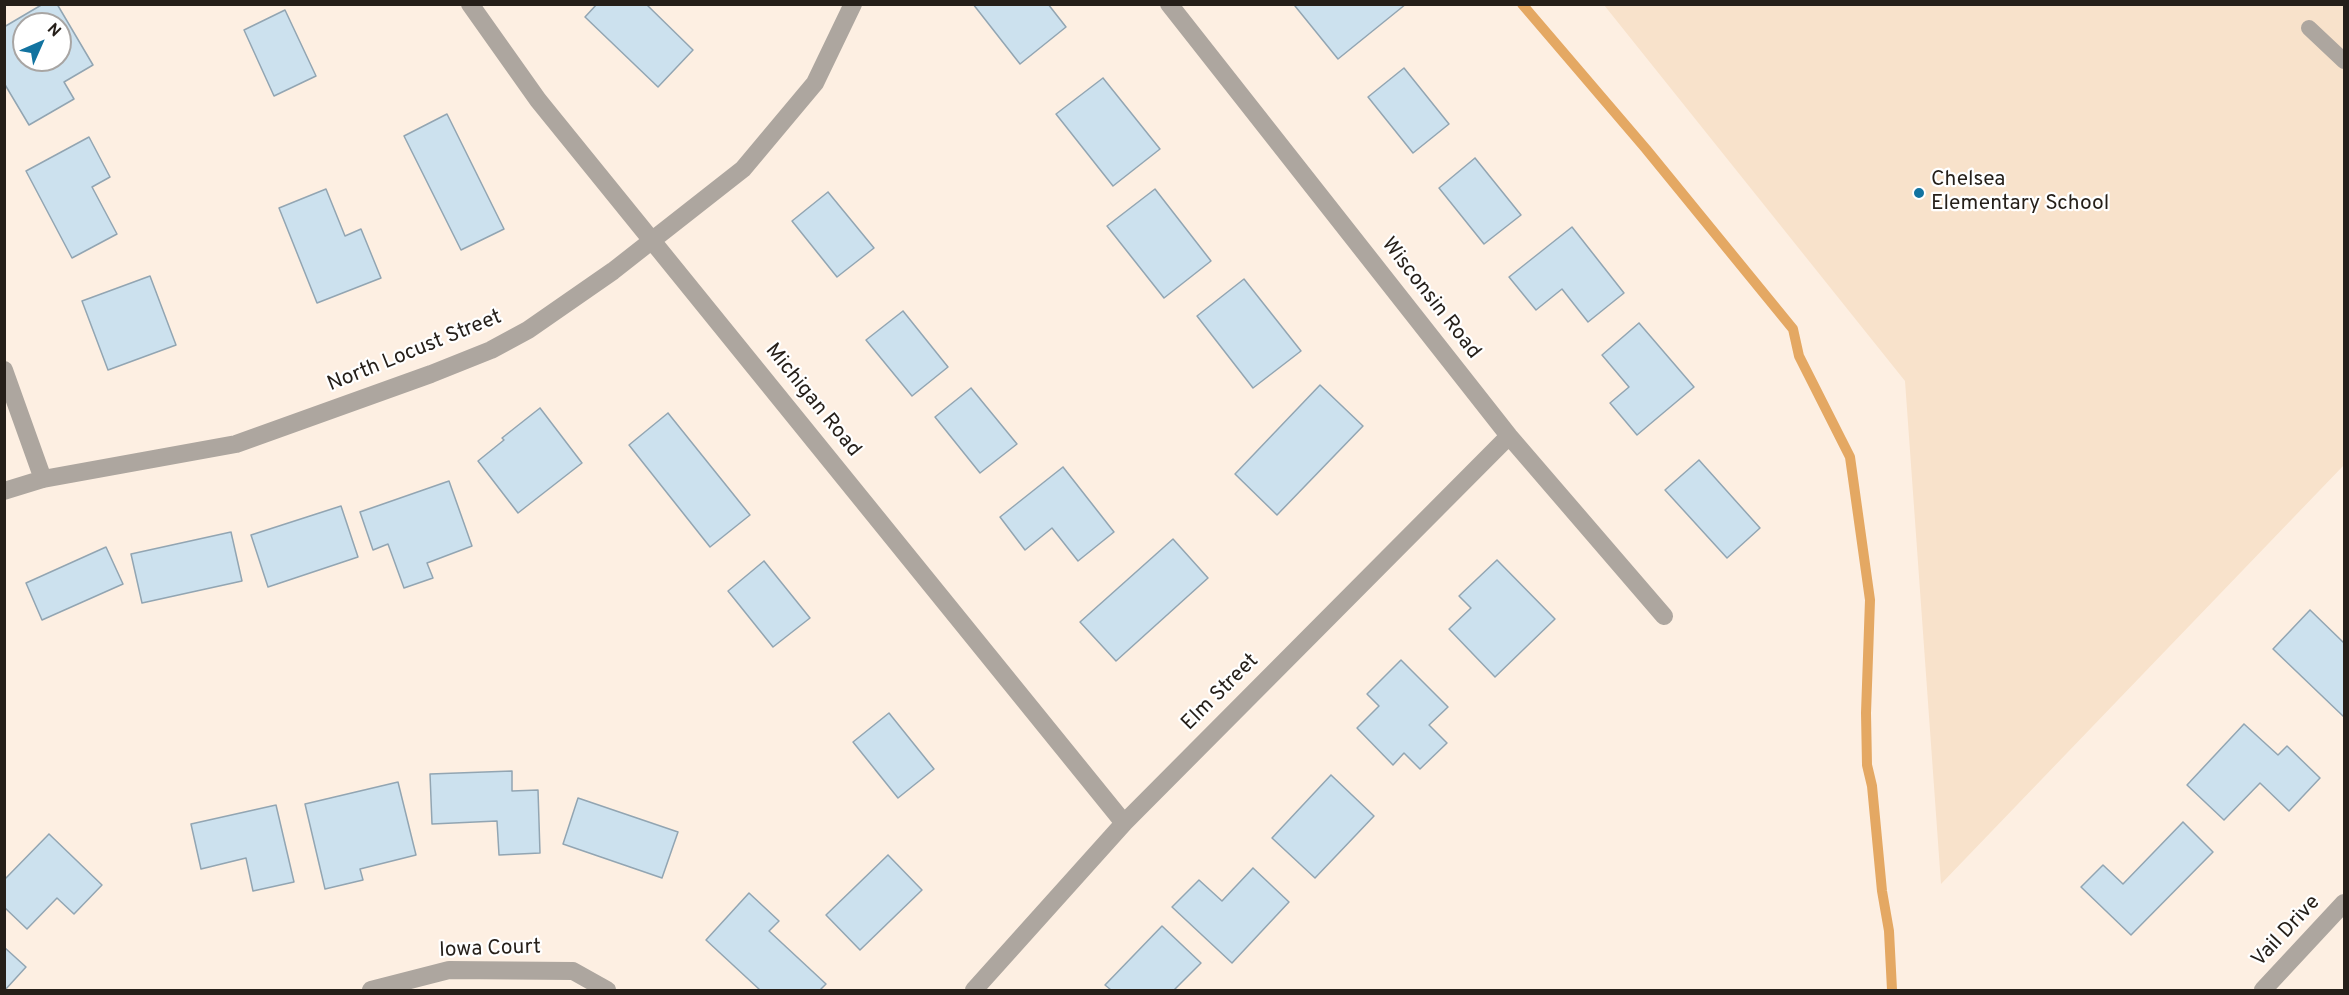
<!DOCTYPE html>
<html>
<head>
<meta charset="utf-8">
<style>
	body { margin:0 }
	#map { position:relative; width:2349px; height:995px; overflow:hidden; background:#fdefe2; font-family:Overpass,sans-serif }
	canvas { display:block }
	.frame { position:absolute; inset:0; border:6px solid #251f19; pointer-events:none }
	.north { position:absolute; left:12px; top:12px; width:60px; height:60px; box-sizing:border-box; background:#fff; border:2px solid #a8a5a3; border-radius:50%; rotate:45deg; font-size:16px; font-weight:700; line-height:24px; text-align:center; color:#251f19 }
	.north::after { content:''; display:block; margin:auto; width:21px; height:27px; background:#1273a0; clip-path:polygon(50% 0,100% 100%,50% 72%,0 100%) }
</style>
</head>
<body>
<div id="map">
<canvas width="2349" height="995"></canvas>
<div class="frame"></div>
<div class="north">N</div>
</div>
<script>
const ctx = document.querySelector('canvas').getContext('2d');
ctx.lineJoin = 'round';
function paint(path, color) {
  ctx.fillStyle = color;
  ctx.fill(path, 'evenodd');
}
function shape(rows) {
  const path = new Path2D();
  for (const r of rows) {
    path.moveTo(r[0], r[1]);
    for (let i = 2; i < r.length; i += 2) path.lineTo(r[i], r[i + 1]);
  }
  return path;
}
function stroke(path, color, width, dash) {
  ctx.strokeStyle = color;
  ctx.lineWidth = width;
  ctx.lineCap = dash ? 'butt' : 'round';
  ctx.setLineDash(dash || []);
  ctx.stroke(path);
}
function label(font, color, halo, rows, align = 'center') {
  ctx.font = font + ' Overpass,sans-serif';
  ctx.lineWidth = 4.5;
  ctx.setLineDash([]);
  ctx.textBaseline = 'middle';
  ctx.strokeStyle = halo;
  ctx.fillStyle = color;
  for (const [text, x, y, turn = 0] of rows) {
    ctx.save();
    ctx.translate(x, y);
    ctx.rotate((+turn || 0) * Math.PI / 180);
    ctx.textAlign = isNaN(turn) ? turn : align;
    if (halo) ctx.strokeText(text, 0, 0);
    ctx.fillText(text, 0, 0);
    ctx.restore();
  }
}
paint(shape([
	[1604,5,2344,5,2344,465,1941,884,1905,381]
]), '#f8e2cb');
stroke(shape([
	[1522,4,1646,149,1793,329,1799,356,1850,457,1870,600,1866,713,1867,765,1872,786,1882,891,1889,931,1892,990]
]), '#e4a863', 10);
const building = shape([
	[43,4,57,4,93,65,64,82,74,99,29,125,4,83,4,27,43,4],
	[24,24,60,24,60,60,24,60,24,24],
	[597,4,646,4,693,50,658,87,585,17,597,4],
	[973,4,1048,4,1066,27,1020,64,973,4],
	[1298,4,1406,4,1338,59,1295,6,1298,4],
	[285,10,316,76,274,96,244,30,285,10],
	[1404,68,1449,124,1413,153,1368,97,1404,68],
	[1103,78,1160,149,1113,186,1056,114,1103,78],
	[447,114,504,229,461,250,404,136,447,114],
	[89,137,110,177,92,187,117,234,72,258,26,171,89,137],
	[1475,158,1521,215,1484,244,1439,188,1475,158],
	[326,189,345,236,361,229,381,278,317,303,279,208,326,189],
	[1155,189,1211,261,1164,298,1107,226,1155,189],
	[828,192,874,248,837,277,792,221,828,192],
	[1572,227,1624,293,1588,322,1562,289,1536,310,1509,277,1572,227],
	[150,276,176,345,108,370,82,301,150,276],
	[1244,279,1301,351,1253,388,1197,316,1244,279],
	[903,311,948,367,912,396,866,340,903,311],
	[1639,323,1694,387,1637,435,1610,403,1629,387,1602,355,1639,323],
	[1320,385,1363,426,1277,515,1235,474,1320,385],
	[971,388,1017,444,980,473,935,417,971,388],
	[540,408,582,463,518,513,478,461,504,440,502,438,540,408],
	[668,413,750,515,710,547,629,445,668,413],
	[1699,460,1760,528,1727,558,1665,490,1699,460],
	[1063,467,1114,532,1078,561,1052,528,1025,550,1000,517,1063,467],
	[449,481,472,546,427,563,433,578,404,588,388,544,373,550,360,512,449,481],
	[341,506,358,557,268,587,251,535,341,506],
	[231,532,242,581,142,603,131,554,231,532],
	[1173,539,1208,578,1116,661,1080,622,1173,539],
	[106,547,123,584,42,620,26,583,106,547],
	[1497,560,1555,619,1495,677,1449,629,1471,608,1459,596,1497,560],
	[764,561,810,618,773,647,728,591,764,561],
	[2310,610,2344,643,2344,717,2273,649,2310,610],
	[1401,660,1448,707,1429,725,1447,743,1420,769,1404,753,1393,765,1357,728,1379,706,1367,694,1401,660],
	[889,713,934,769,898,798,853,742,889,713],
	[2244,724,2278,755,2287,746,2320,778,2289,811,2260,783,2224,820,2187,785,2244,724],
	[512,771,512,791,538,790,540,853,499,855,497,821,432,824,430,774,512,771],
	[1331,775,1374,816,1315,878,1272,838,1331,775],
	[398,782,416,855,360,869,363,880,325,889,305,804,398,782],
	[578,798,678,832,662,878,563,844,578,798],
	[276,805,294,882,253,891,246,858,201,869,191,824,276,805],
	[2183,822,2213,852,2131,935,2081,887,2103,865,2123,884,2183,822],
	[49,834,102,885,74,914,57,898,27,929,4,907,4,880,49,834],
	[888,855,922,890,860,950,826,915,888,855],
	[1253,868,1289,902,1232,963,1172,907,1199,880,1222,901,1253,868],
	[749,893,779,921,769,931,826,984,820,990,760,990,706,940,749,893],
	[1162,926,1201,963,1174,990,1111,990,1105,985,1162,926],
	[4,947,26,967,5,990,4,990,4,947]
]);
paint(building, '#cce1ee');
stroke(building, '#92a5b2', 1.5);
stroke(shape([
	[2309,28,2344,61]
]), '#ada69f', 16);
stroke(shape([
	[470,4,538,100,1124,823],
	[1169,4,1509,436,1664,616],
	[4,370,43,479],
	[4,491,43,479,236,444,431,374,491,350,528,330,613,271,743,169,815,83,853,4],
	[371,990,449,970,573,971,607,990],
	[974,990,1124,823,1509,436],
	[2263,990,2344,903]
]), '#ada69f', 18);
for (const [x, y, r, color] of [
	[1919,193,6,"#1273a0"]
]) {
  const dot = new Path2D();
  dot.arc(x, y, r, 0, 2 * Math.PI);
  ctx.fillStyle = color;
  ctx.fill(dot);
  stroke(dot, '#fff', 2);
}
label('21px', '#251f19', '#fff', [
	["Chelsea",1931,181],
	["Elementary School",1931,205]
], 'left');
label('21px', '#251f19', '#fff', [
	["Wisconsin Road",1430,299,52],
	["North Locust Street",415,352,-22],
	["Michigan Road",812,401,51],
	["Elm Street",1221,693,-45],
	["Vail Drive",2287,932,-47],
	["Iowa Court",490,950,-2]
]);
</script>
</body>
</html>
